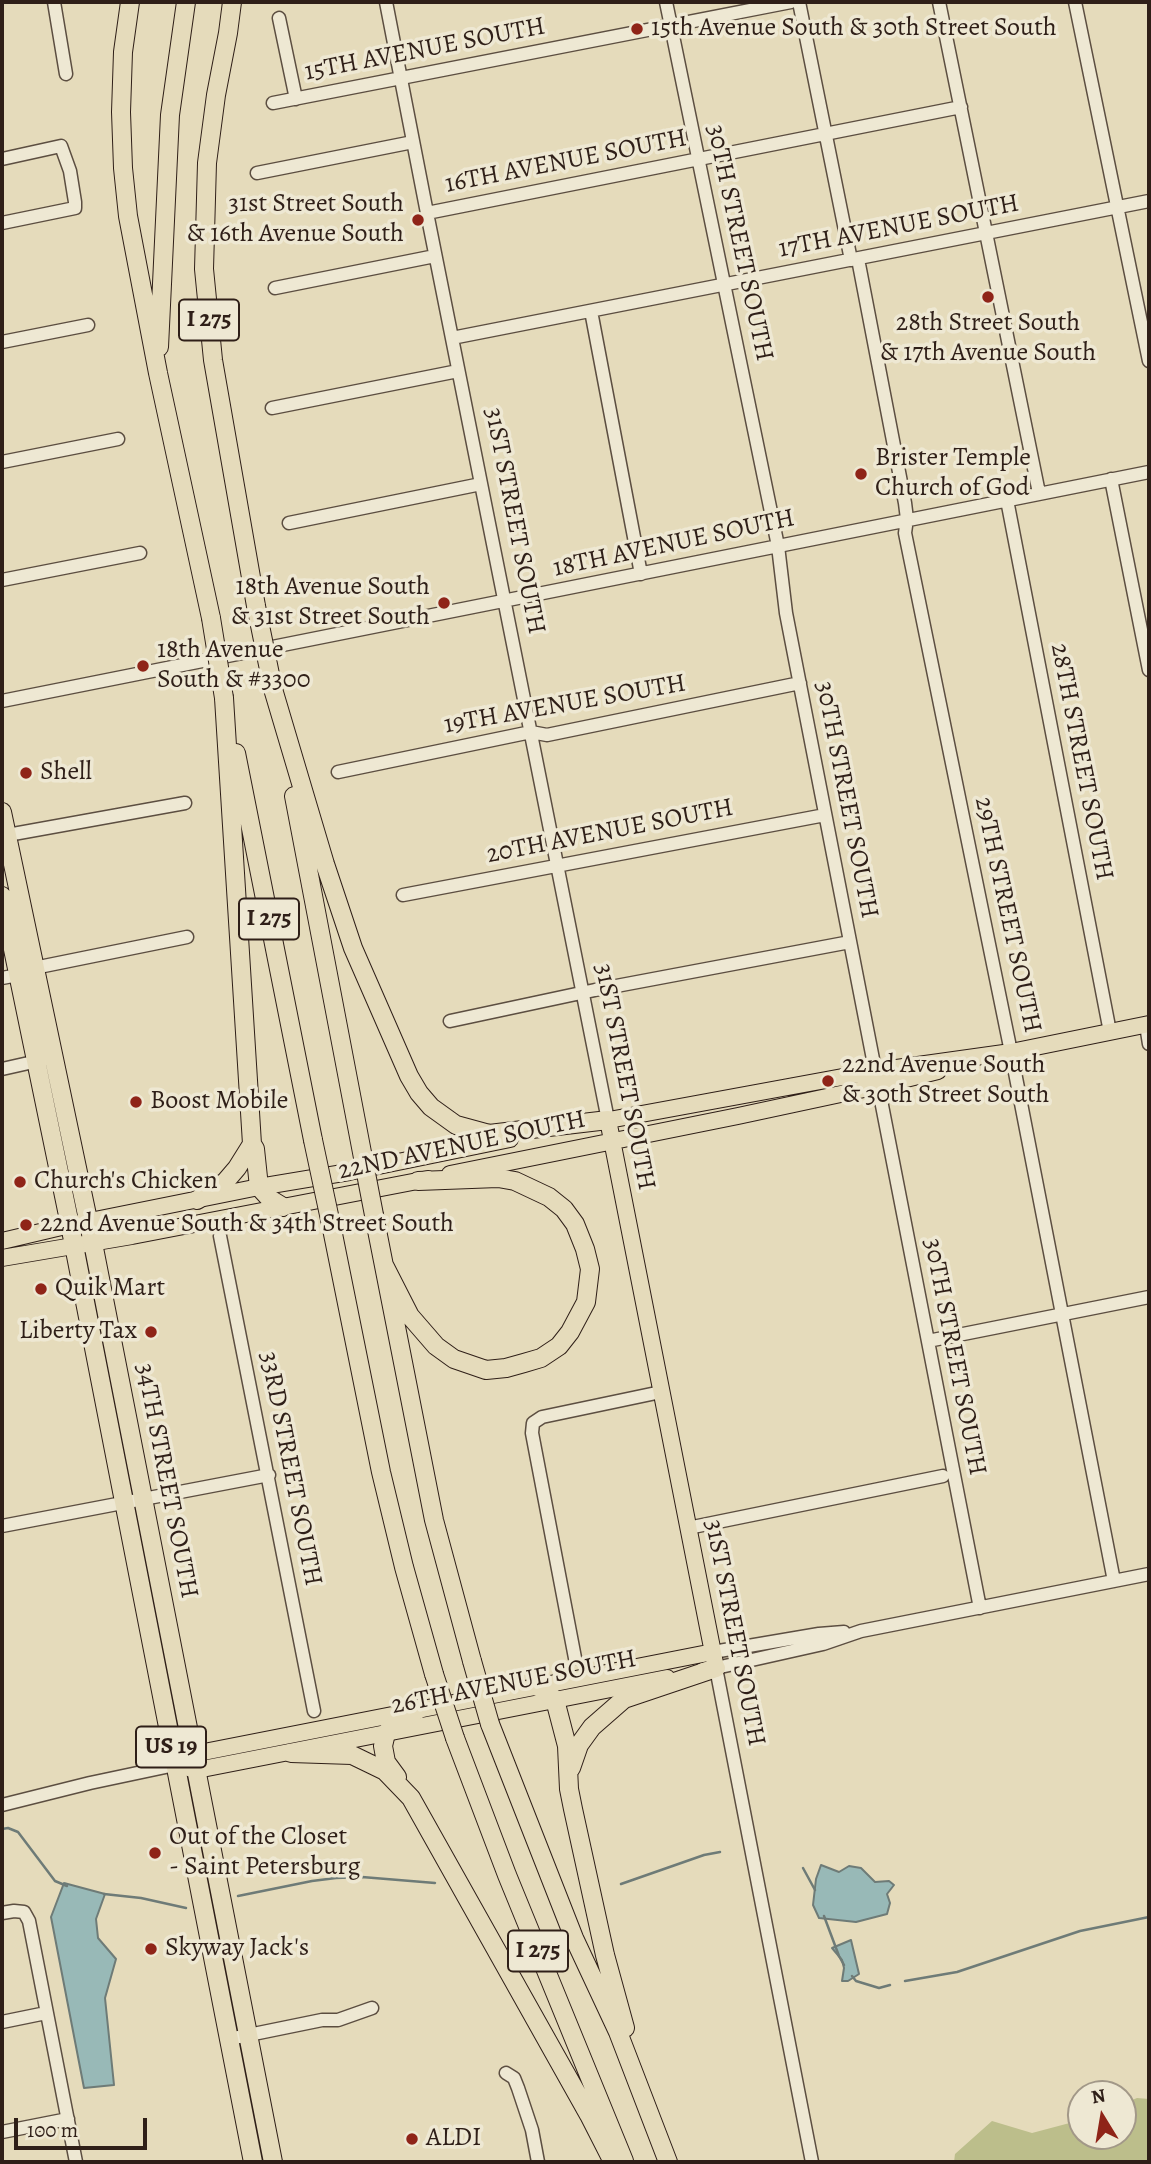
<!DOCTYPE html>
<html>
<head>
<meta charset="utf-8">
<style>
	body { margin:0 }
	#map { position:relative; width:1151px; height:2164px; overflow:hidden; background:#e5dbbb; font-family:Alegreya,serif }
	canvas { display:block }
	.frame { position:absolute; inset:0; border:4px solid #2f1f18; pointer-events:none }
	.north { position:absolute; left:1067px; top:2080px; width:70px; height:70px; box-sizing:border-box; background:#eee8d3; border:2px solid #a29888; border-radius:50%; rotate:349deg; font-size:19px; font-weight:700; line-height:28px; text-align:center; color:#2f1f18 }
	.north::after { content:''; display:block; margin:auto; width:24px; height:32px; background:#8f2418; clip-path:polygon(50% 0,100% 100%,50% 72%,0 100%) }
	.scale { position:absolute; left:14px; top:2118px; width:133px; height:32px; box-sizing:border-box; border:4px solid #2f1f18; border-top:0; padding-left:9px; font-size:21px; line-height:24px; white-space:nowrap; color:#2f1f18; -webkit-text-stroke:5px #eee8d3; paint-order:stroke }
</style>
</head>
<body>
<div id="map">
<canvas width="1151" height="2164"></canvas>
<div class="frame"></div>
<div class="north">N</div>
<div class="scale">100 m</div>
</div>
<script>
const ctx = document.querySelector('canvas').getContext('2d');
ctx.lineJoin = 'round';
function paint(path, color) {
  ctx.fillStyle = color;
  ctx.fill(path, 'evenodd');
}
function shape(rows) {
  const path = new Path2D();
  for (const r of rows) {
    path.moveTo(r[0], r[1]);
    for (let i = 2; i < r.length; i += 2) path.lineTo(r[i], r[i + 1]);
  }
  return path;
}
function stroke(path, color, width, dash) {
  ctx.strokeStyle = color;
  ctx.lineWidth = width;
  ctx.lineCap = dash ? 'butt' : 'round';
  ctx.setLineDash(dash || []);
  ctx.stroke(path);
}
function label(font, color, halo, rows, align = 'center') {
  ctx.font = font + ' Alegreya,serif';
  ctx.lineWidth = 7;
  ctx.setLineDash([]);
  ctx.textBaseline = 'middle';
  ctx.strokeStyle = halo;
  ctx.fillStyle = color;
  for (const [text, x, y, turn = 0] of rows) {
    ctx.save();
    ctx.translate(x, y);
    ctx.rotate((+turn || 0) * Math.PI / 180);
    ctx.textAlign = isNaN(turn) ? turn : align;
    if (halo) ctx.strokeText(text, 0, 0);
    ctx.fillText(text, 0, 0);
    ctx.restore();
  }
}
paint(shape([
	[1137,2098,1149,2099,1149,2162,954,2162,955,2154,992,2121,1032,2133,1081,2120,1081,2136,1123,2136,1123,2104]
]), '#bcbe8b');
const water = shape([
	[821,1865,839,1872,849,1866,861,1868,875,1882,889,1881,894,1885,887,1894,890,1903,887,1914,856,1922,819,1918,813,1905,816,1879,821,1865],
	[64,1883,105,1894,96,1919,98,1938,116,1959,105,1998,114,2085,84,2088,51,1917,64,1883],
	[851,1940,859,1974,848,1981,842,1981,844,1968,842,1960,832,1948,851,1940]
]);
paint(water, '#98b9b7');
stroke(water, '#6e7b77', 2);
stroke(shape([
	[2,1829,8,1828,18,1832,55,1881,67,1886],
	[803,1868,815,1890],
	[621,1884,704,1855,720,1852],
	[104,1894,141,1898,186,1908],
	[238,1896,312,1881,336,1878,362,1877,435,1883],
	[824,1916,839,1956,844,1965],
	[852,1976,856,1981,879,1988,890,1985],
	[905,1981,957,1972,1080,1931,1149,1917]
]), '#6e7b77', 2.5);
const minor = shape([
	[54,2,66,74],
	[386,2,427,213,608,1120],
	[666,2,778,546,786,613,980,1608],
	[799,2,851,260],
	[939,2,1039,493],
	[1075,2,1149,361],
	[279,18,296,99],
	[273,103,791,2],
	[2,159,61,146,70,171,75,202,75,208,2,223],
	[257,173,413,142],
	[427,213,961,107],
	[858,259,905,503,907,519,905,533,1011,1052,1114,1581],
	[275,288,435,256],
	[591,311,641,574],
	[452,338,1149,201],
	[2,342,88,325],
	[272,408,458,371],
	[2,462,118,439],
	[1111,479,1149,670],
	[1007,500,1110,1032],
	[289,523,481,484],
	[2,580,140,553],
	[2,701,1149,472],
	[338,772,531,732,547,735,800,683],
	[2,836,185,803],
	[403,895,825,815],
	[2,978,18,975,34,968,187,937],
	[450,1021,595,990,850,942],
	[1146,1025,1149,1044],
	[2,1069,42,1060],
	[220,1236,314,1711],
	[928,1341,1149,1297],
	[2,1526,269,1475],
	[688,1528,943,1476],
	[713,1652,819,1634,844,1632],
	[575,1658,532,1433,533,1423,542,1417,661,1392],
	[2,1805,90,1783,175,1765],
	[2,1913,14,1911,24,1912,29,1921,76,2162],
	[2,2022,46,2013],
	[229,2039,322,2020,338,2020,372,2008],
	[506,2073,514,2078,518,2088,532,2130,538,2162],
	[2,2132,68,2119],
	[812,2162,716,1668,823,1644,861,1631,1149,1574]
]);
const major = shape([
	[608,1120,716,1668,703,1671],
	[598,1122,875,1071,1011,1052,1149,1024],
	[450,1174,738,1116,878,1086,938,1071],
	[2,1241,70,1225,259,1187,349,1172,510,1139],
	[2,1258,132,1236,428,1179],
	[184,1760,193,1754,209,1751,713,1652],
	[175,1765,197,1770,667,1678]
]);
const highway = shape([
	[130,2,123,52,121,112,123,168,128,216,158,373,211,618],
	[232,2,228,33,216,95,207,163,204,269,213,360,256,606],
	[159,347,170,115,186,2],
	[273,689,325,864,353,948,409,1076,419,1093,431,1107,456,1125,489,1134,608,1120],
	[224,698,252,1144,255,1149,259,1187,270,1199,283,1207],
	[236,753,313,1140],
	[294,796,364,1163],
	[2,812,95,1253,273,2162],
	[2,896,70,1225,253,2162],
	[197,1200,225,1182,237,1168,252,1144],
	[374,1215,434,1520,472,1661],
	[332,1229,381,1472,404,1567,434,1674],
	[384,1265,410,1316,436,1346,454,1359,486,1370,506,1368,524,1363,541,1358,559,1346,570,1332,586,1302,590,1269,585,1249,575,1224,564,1209,549,1197,515,1181,498,1178,418,1181],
	[535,1686,545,1690,555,1700,567,1746,569,1789,573,1809,605,1955,625,2028],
	[490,1724,574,1938,618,2032,668,2162],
	[455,1738,507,1875,624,2161],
	[291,1753,352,1755,385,1771,411,1798,589,2115,613,2162],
	[571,1768,579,1745,592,1727,624,1699,716,1668],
	[397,1777,386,1762,383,1746,386,1733,394,1725,421,1708]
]);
stroke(minor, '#5c4e41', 15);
stroke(major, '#2f1f18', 18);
stroke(highway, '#2f1f18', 20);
stroke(minor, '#eee8d3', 12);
stroke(major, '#e5dbbb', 16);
stroke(highway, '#e5dbbb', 18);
const highwayBridge = shape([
	[256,606,273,689],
	[211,618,224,698],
	[313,1140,332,1229],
	[364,1163,374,1215],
	[472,1661,490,1724],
	[434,1674,455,1738]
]);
stroke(highwayBridge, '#2f1f18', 20, []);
stroke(highwayBridge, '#e5dbbb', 18);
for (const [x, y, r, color] of [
	[637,29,7,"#8f2418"],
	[418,220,7,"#8f2418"],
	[988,297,7,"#8f2418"],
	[861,474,7,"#8f2418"],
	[444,603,7,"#8f2418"],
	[143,666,7,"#8f2418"],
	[26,773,7,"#8f2418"],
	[828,1081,7,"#8f2418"],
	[136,1102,7,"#8f2418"],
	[20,1182,7,"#8f2418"],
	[26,1225,7,"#8f2418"],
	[41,1289,7,"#8f2418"],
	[151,1332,7,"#8f2418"],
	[155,1853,7,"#8f2418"],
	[151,1949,7,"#8f2418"],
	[412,2139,7,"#8f2418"]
]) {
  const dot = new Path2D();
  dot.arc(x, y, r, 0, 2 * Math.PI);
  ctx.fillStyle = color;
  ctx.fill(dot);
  stroke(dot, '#eee8d3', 2.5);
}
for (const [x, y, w] of [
	[209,320,60],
	[269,919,60],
	[171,1747,70],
	[538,1951,60]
]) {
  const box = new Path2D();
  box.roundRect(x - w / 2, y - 20.5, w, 41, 5);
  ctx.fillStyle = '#eee8d3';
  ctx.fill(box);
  stroke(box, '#2f1f18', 2);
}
label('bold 24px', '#2f1f18', null, [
	["I 275",209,320],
	["I 275",269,919],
	["US 19",171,1747],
	["I 275",538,1951]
]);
label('26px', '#2f1f18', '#eee8d3', [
	["15th Avenue South & 30th Street South",651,29],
	["31st Street South",404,205,"right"],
	["& 16th Avenue South",404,235,"right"],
	["28th Street South",988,324,"center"],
	["& 17th Avenue South",988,354,"center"],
	["Brister Temple",875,459],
	["Church of God",875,489],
	["18th Avenue South",430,588,"right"],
	["& 31st Street South",430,618,"right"],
	["18th Avenue",157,651],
	["South & #3300",157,681],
	["Shell",40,773],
	["22nd Avenue South",842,1066],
	["& 30th Street South",842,1096],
	["Boost Mobile",150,1102],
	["Church's Chicken",34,1182],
	["22nd Avenue South & 34th Street South",40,1225],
	["Quik Mart",55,1289],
	["Liberty Tax",137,1332,"right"],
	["Out of the Closet",169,1838],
	["- Saint Petersburg",169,1868],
	["Skyway Jack's",165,1949],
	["ALDI",426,2139]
], 'left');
label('26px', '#2f1f18', '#eee8d3', [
	["15TH AVENUE SOUTH",425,50,-11],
	["16TH AVENUE SOUTH",566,162,-11],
	["17TH AVENUE SOUTH",899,227,-11],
	["30TH STREET SOUTH",739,243,78],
	["31ST STREET SOUTH",514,521,79],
	["18TH AVENUE SOUTH",674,544,-12],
	["19TH AVENUE SOUTH",565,705,-10],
	["28TH STREET SOUTH",1081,762,79],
	["30TH STREET SOUTH",846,800,79],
	["20TH AVENUE SOUTH",610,832,-11],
	["29TH STREET SOUTH",1007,915,78],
	["31ST STREET SOUTH",624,1077,79],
	["22ND AVENUE SOUTH",462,1146,-12],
	["30TH STREET SOUTH",954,1357,79],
	["33RD STREET SOUTH",290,1469,79],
	["34TH STREET SOUTH",166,1481,79],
	["31ST STREET SOUTH",734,1633,79],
	["26TH AVENUE SOUTH",514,1683,-11]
]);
</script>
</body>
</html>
